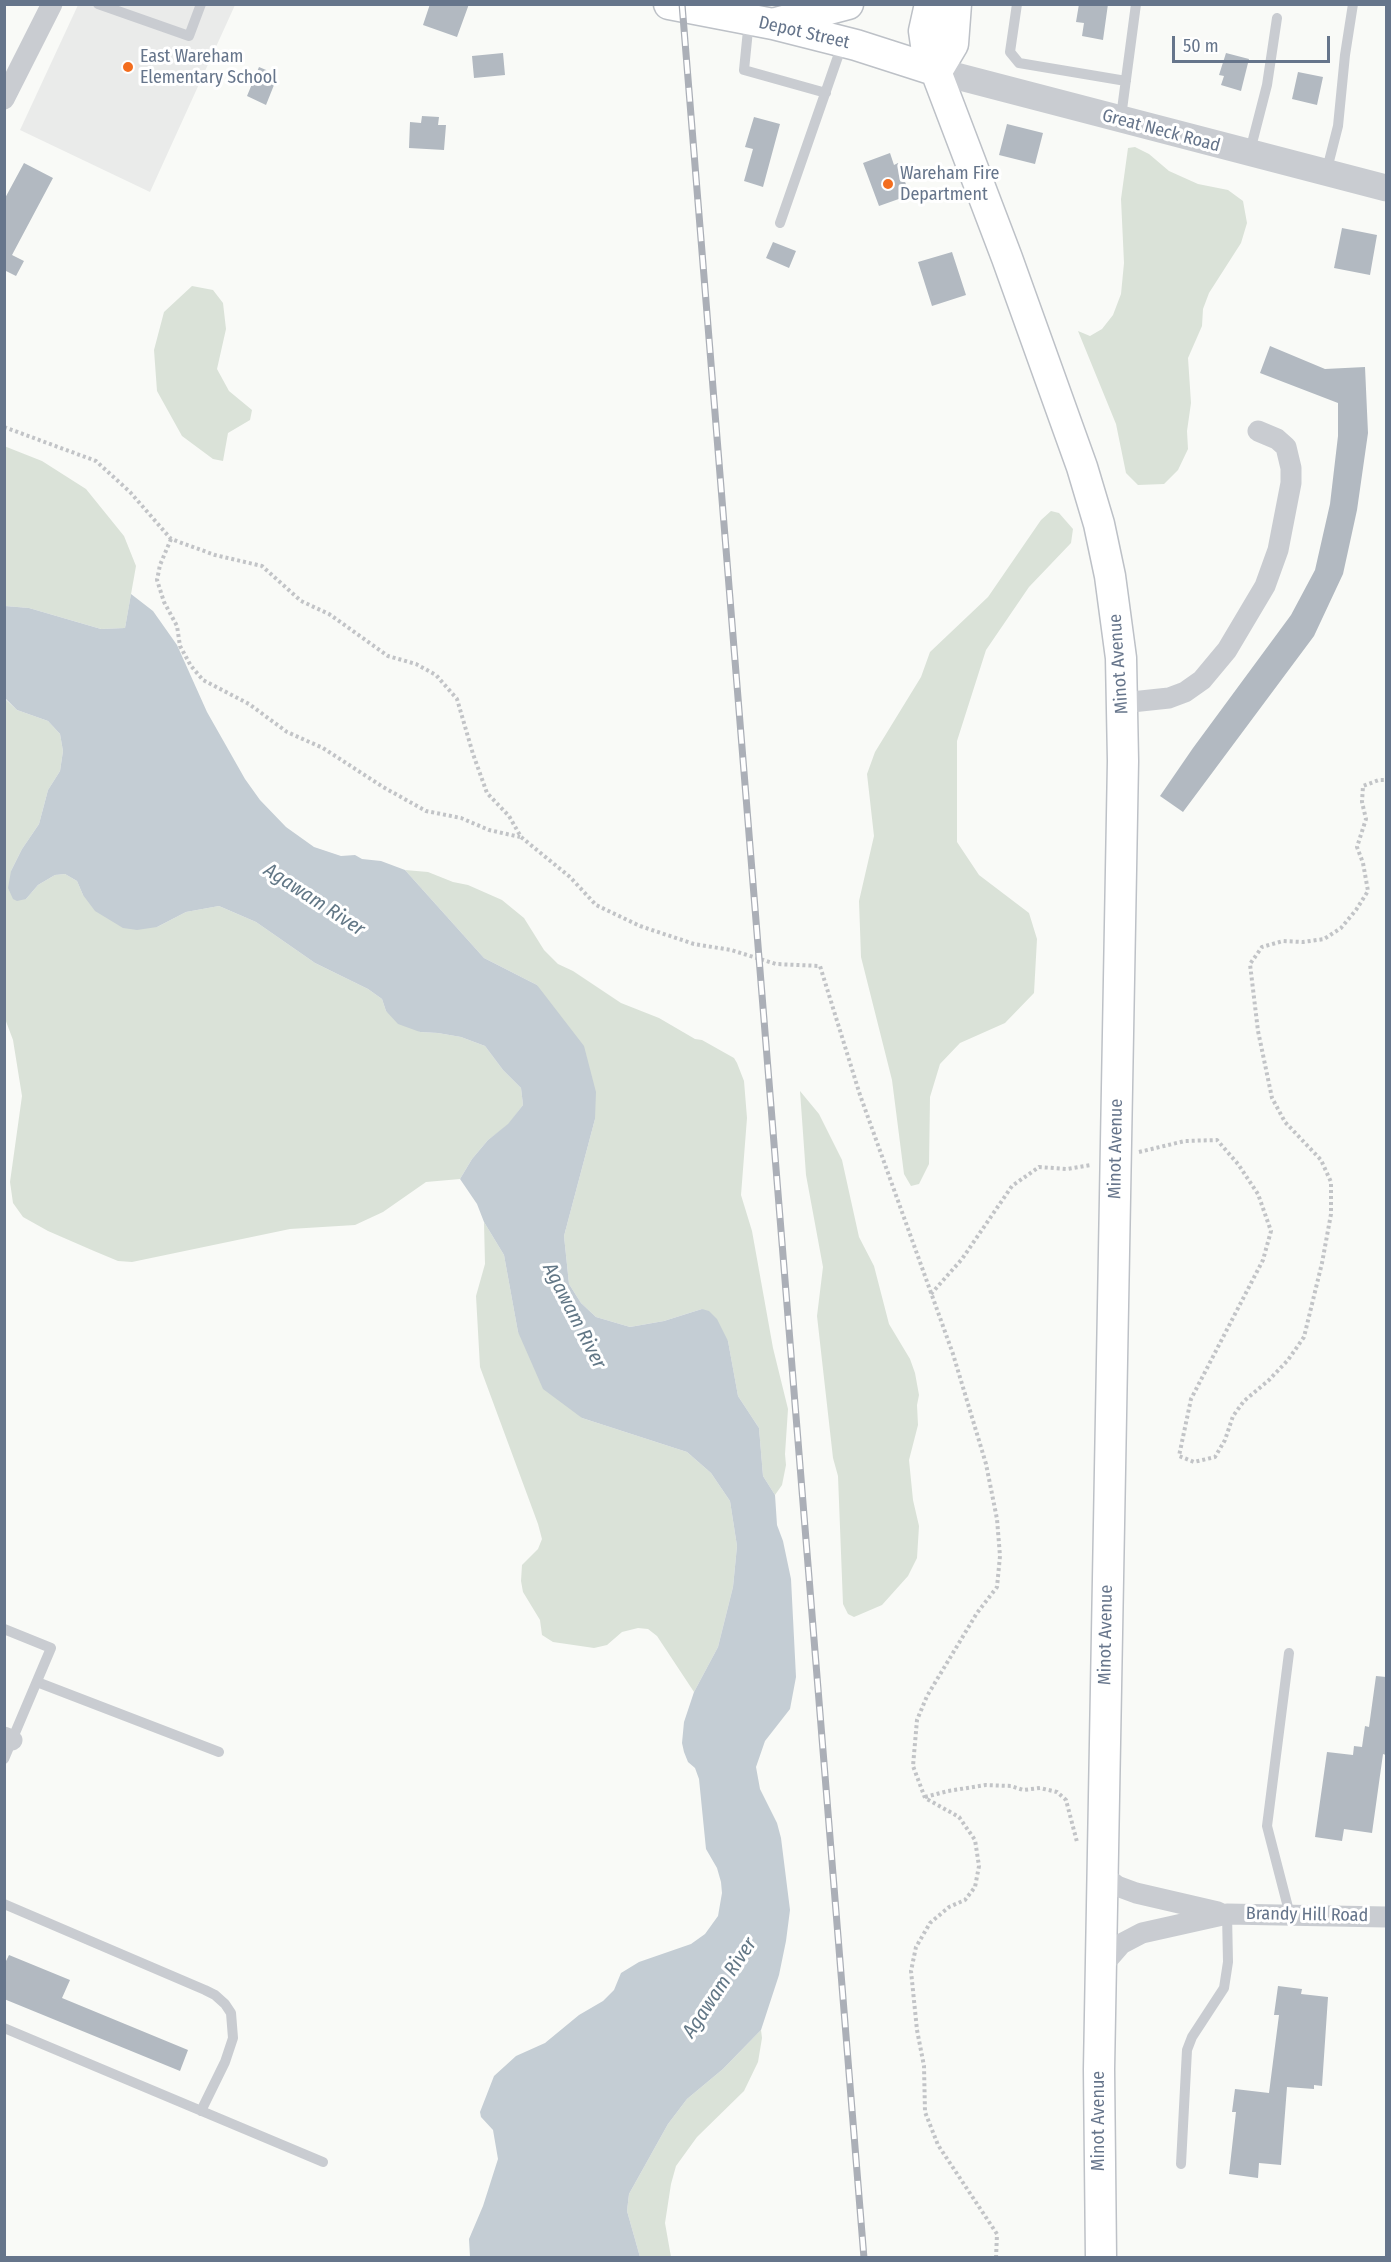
<!DOCTYPE html>
<html>
<head>
<meta charset="utf-8">
<style>
	body { margin:0 }
	#map { position:relative; width:1391px; height:2262px; overflow:hidden; background:#f9faf7; font-family:"Fira Sans Condensed",sans-serif }
	canvas { display:block }
	.frame { position:absolute; inset:0; border:6px solid #66758b; pointer-events:none }
	.scale { position:absolute; left:1172px; top:36px; width:158px; height:27px; box-sizing:border-box; border:3px solid #66758b; border-top:0; padding-left:8px; font-size:18px; line-height:21px; white-space:nowrap; color:#66758b; -webkit-text-stroke:4px #fff; paint-order:stroke }
</style>
</head>
<body>
<div id="map">
<canvas width="1391" height="2262"></canvas>
<div class="frame"></div>
<div class="scale">50 m</div>
</div>
<script>
const ctx = document.querySelector('canvas').getContext('2d');
ctx.lineJoin = 'round';
function paint(path, color) {
  ctx.fillStyle = color;
  ctx.fill(path, 'evenodd');
}
function shape(rows) {
  const path = new Path2D();
  for (const r of rows) {
    path.moveTo(r[0], r[1]);
    for (let i = 2; i < r.length; i += 2) path.lineTo(r[i], r[i + 1]);
  }
  return path;
}
function stroke(path, color, width, dash) {
  ctx.strokeStyle = color;
  ctx.lineWidth = width;
  ctx.lineCap = dash ? 'butt' : 'round';
  ctx.setLineDash(dash || []);
  ctx.stroke(path);
}
function label(font, color, halo, rows, align = 'center') {
  ctx.font = font + ' "Fira Sans Condensed",sans-serif';
  ctx.lineWidth = 6;
  ctx.setLineDash([]);
  ctx.textBaseline = 'middle';
  ctx.strokeStyle = halo;
  ctx.fillStyle = color;
  for (const [text, x, y, turn = 0] of rows) {
    ctx.save();
    ctx.translate(x, y);
    ctx.rotate((+turn || 0) * Math.PI / 180);
    ctx.textAlign = isNaN(turn) ? turn : align;
    if (halo) ctx.strokeText(text, 0, 0);
    ctx.fillText(text, 0, 0);
    ctx.restore();
  }
}
paint(shape([
	[78,5,235,5,150,192,20,130]
]), '#eaebea');
paint(shape([
	[1135,147,1149,154,1169,171,1198,184,1228,190,1243,201,1247,223,1241,243,1209,293,1203,309,1202,326,1188,358,1191,403,1187,431,1188,449,1178,470,1164,484,1138,485,1126,473,1116,424,1078,331,1090,336,1102,329,1113,315,1121,294,1124,263,1121,199,1128,148],
	[192,286,213,290,223,303,226,329,217,369,229,391,252,410,250,420,228,433,223,461,213,459,182,436,157,391,154,350,164,312],
	[4,446,42,461,86,489,124,536,136,566,125,628,101,629,29,608,5,606],
	[1051,511,1059,513,1073,529,1071,543,1029,587,986,650,957,741,957,842,979,875,1029,913,1037,939,1034,993,1005,1023,960,1043,940,1064,930,1097,929,1164,919,1184,911,1186,904,1174,892,1080,861,957,859,901,874,836,867,774,875,752,921,677,930,652,988,597,1041,520],
	[4,698,17,710,48,721,60,734,63,751,60,771,48,790,39,824,22,849,11,871,26,899,38,885,55,875,65,874,77,881,83,895,157,927,186,912,219,906,256,922,315,963,368,989,382,999,386,1011,420,1032,438,1033,461,1037,485,1046,503,1070,521,1088,523,1105,508,1125,488,1140,472,1159,460,1179,426,1182,383,1212,355,1225,290,1229,132,1262,118,1261,94,1251,48,1231,23,1217,13,1203,10,1182,22,1096,13,1040,4,1016],
	[405,870,428,872,453,882,468,885,502,900,524,918,544,950,558,964,573,971,621,1003,659,1018,695,1039,702,1040,734,1058,737,1063,744,1081,747,1118,741,1195,752,1231,773,1348,788,1409,785,1454,786,1465,782,1485,775,1495,763,1476,759,1428,738,1396,728,1341,702,1309,664,1321,630,1327,596,1317,581,1303,569,1284,564,1236,595,1119,537,985,484,958],
	[800,1091,819,1114,842,1160,859,1237,874,1266,889,1324,910,1359,915,1373,919,1395,917,1405,918,1425,909,1460,913,1500,919,1526,917,1558,908,1576,882,1605,854,1617,848,1614,843,1604,838,1476,833,1458,817,1316,823,1267,806,1175],
	[484,1222,504,1255,518,1332,582,1418,687,1452,711,1473,730,1501,737,1546,733,1587,718,1647,694,1692,657,1636,648,1629,638,1628,622,1632,607,1645,594,1648,553,1642,542,1635,540,1620,523,1592,521,1581,522,1565,538,1549,542,1539,538,1524,480,1367,476,1296,485,1264],
	[761,2030,762,2038,758,2062,744,2091,697,2137,676,2166,671,2184,665,2223,671,2257,640,2257,627,2211,629,2194,668,2124,687,2099,723,2069]
]), '#dae2d8');
paint(shape([
	[131,594,153,611,177,645,207,712,245,779,260,800,286,827,314,847,341,856,355,855,362,859,381,861,405,870,484,958,537,985,584,1046,596,1092,595,1119,564,1236,569,1284,581,1303,596,1317,630,1327,664,1321,702,1309,709,1311,717,1319,728,1341,738,1396,759,1428,763,1476,775,1495,777,1525,783,1541,791,1579,796,1677,790,1709,765,1741,756,1767,760,1789,777,1823,781,1838,790,1910,786,1941,779,1975,761,2030,723,2069,687,2099,668,2124,629,2194,627,2211,640,2257,470,2257,469,2239,483,2206,498,2159,493,2130,481,2117,480,2112,494,2076,516,2056,545,2043,579,2015,603,2001,614,1990,621,1973,639,1962,691,1944,705,1934,718,1916,722,1893,721,1882,717,1868,706,1849,699,1779,695,1768,688,1762,684,1752,682,1743,684,1722,694,1692,718,1647,733,1587,737,1546,730,1501,711,1473,687,1452,582,1418,543,1389,518,1332,504,1255,484,1222,477,1204,460,1179,472,1159,488,1140,508,1124,523,1105,521,1088,503,1070,485,1046,461,1037,438,1033,420,1032,398,1024,386,1011,382,999,368,989,315,963,256,922,219,906,186,912,157,927,137,930,123,928,95,911,83,895,77,881,65,874,55,875,38,885,26,899,17,901,13,899,8,888,11,871,22,849,39,824,48,790,60,771,63,751,60,734,48,721,17,710,5,698,5,606,29,608,101,629,125,628]
]), '#c4cdd4');
paint(shape([
	[430,4,469,4,457,37,423,25],
	[1079,4,1108,4,1103,40,1082,36,1084,23,1076,22],
	[503,53,505,75,474,78,472,56],
	[1226,53,1249,59,1241,91,1221,85,1224,76,1219,75],
	[259,67,278,75,266,105,247,96],
	[1298,72,1323,77,1317,105,1292,99],
	[422,116,439,117,438,125,446,125,444,150,409,148,410,122,421,123],
	[754,117,780,124,763,187,744,181,753,149,745,147],
	[1007,124,1043,133,1035,164,999,155],
	[890,153,894,165,898,163,910,195,879,206,863,163],
	[24,163,53,178,12,255,24,261,16,276,4,270,4,200],
	[1342,228,1377,235,1370,275,1334,268],
	[773,242,796,251,789,268,766,258],
	[952,252,966,295,932,306,918,262],
	[1270,346,1325,369,1365,367,1368,433,1357,510,1343,574,1314,636,1183,812,1160,796,1193,748,1291,615,1315,570,1330,504,1338,436,1338,403,1260,373],
	[1376,1676,1386,1677,1386,1755,1383,1754,1372,1833,1344,1829,1342,1841,1315,1837,1327,1752,1353,1755,1354,1746,1362,1747,1365,1726,1369,1727],
	[9,1955,70,1980,62,1998,188,2050,180,2071,4,1999,4,1965],
	[1278,1986,1302,1989,1301,1994,1328,1997,1322,2086,1314,2085,1314,2089,1287,2087,1281,2165,1259,2163,1258,2178,1229,2174,1236,2112,1232,2112,1235,2089,1269,2093,1279,2015,1274,2015]
]), '#b2b9c1');
const secondary = shape([
	[669,4,773,24,856,45,937,71],
	[930,4,924,31,926,45,1007,258,1082,467,1099,524,1110,576,1121,658,1123,761,1099,2069,1101,2258],
	[776,23,848,4],
	[937,71,953,44,956,4]
]);
stroke(secondary, '#bdc1c7', 33);
stroke(shape([
	[4,427,96,461,130,492,171,539,215,555,262,566,301,601,329,614,388,656,416,664,436,675,457,699,473,754,487,793,509,816,521,837,570,877,596,905,640,926,694,944,731,950,776,964,820,966,860,1095,953,1354,986,1464,997,1519,1000,1556,997,1587,977,1613,927,1696,917,1720,913,1766,925,1798,959,1817,975,1840,979,1866,975,1887,965,1900,949,1907,930,1923,916,1947,911,1971,917,2030,924,2066,925,2112,938,2145,997,2234,996,2258],
	[171,539,160,565,157,580,164,602,177,626,180,646,191,666,203,680,249,704,287,732,323,748,383,787,426,811,461,818,489,830,520,837],
	[1139,1152,1185,1141,1217,1140,1238,1164,1258,1194,1271,1231,1263,1260,1191,1399,1179,1456,1194,1462,1215,1457,1225,1440,1233,1416,1244,1401,1269,1380,1288,1360,1304,1337,1322,1263,1331,1214,1331,1182,1321,1160,1285,1122,1272,1098,1258,1031,1250,964,1262,947,1283,941,1303,942,1324,939,1341,928,1356,910,1368,891,1363,863,1357,847,1366,819,1362,802,1363,786,1379,780,1386,780],
	[931,1294,962,1259,1012,1186,1039,1167,1067,1169,1091,1165],
	[925,1797,948,1791,986,1785,1011,1786,1023,1790,1040,1788,1057,1792,1066,1800,1077,1842]
]), '#c2c4c7', 4, [3, 3]);
stroke(shape([
	[98,4,189,36,201,4],
	[1017,4,1010,52,1019,63,1126,81],
	[749,20,744,70,826,93],
	[1121,117,1136,4],
	[1250,151,1267,85,1277,18],
	[1326,173,1338,126,1345,55,1353,4],
	[780,223,843,42],
	[4,1629,51,1648,4,1759],
	[1289,1653,1267,1826,1290,1915],
	[37,1682,219,1752],
	[4,1904,205,1990,215,1995,225,2004,231,2013,233,2038,225,2062,201,2111],
	[4,2028,323,2162],
	[1181,2164,1187,2050,1192,2037,1224,1988,1228,1962,1227,1914]
]), '#c9ccd1', 10);
stroke(shape([
	[4,99,52,4],
	[1122,703,1169,698,1185,692,1202,680,1227,650,1265,586,1278,550,1291,483,1291,468,1286,447,1277,439,1258,431],
	[4,1737,12,1740],
	[1102,1875,1117,1886,1136,1893,1218,1912],
	[1101,1967,1121,1944,1142,1933,1227,1914,1386,1917]
]), '#c9ccd1', 21);
stroke(shape([
	[937,71,1386,188]
]), '#c9ccd1', 27);
stroke(secondary, '#fff', 30);
const rail = shape([
	[682,4,864,2258]
]);
stroke(rail, '#abafb7', 7);
stroke(rail, '#fff', 4.5, [14]);
for (const [x, y, r, color] of [
	[128,67,6,"#f36d1e"],
	[888,184,6,"#f36d1e"]
]) {
  const dot = new Path2D();
  dot.arc(x, y, r, 0, 2 * Math.PI);
  ctx.fillStyle = color;
  ctx.fill(dot);
  stroke(dot, '#fff', 2);
}
label('18px', '#66758b', '#fff', [
	["Depot Street",804,33,13],
	["Great Neck Road",1161,131,15],
	["Minot Avenue",1119,664,-94],
	["Minot Avenue",1116,1149,-89],
	["Minot Avenue",1106,1635,-89],
	["Brandy Hill Road",1307,1915,1],
	["Minot Avenue",1099,2121,-90]
]);
label('18px', '#66758b', '#fff', [
	["East Wareham",140,57],
	["Elementary School",140,78],
	["Wareham Fire",900,174],
	["Department",900,195]
], 'left');
label('italic 20px', '#627786', '#fff', [
	["Agawam River",314,900,33],
	["Agawam River",574,1316,63],
	["Agawam River",720,1988,-56]
]);
</script>
</body>
</html>
